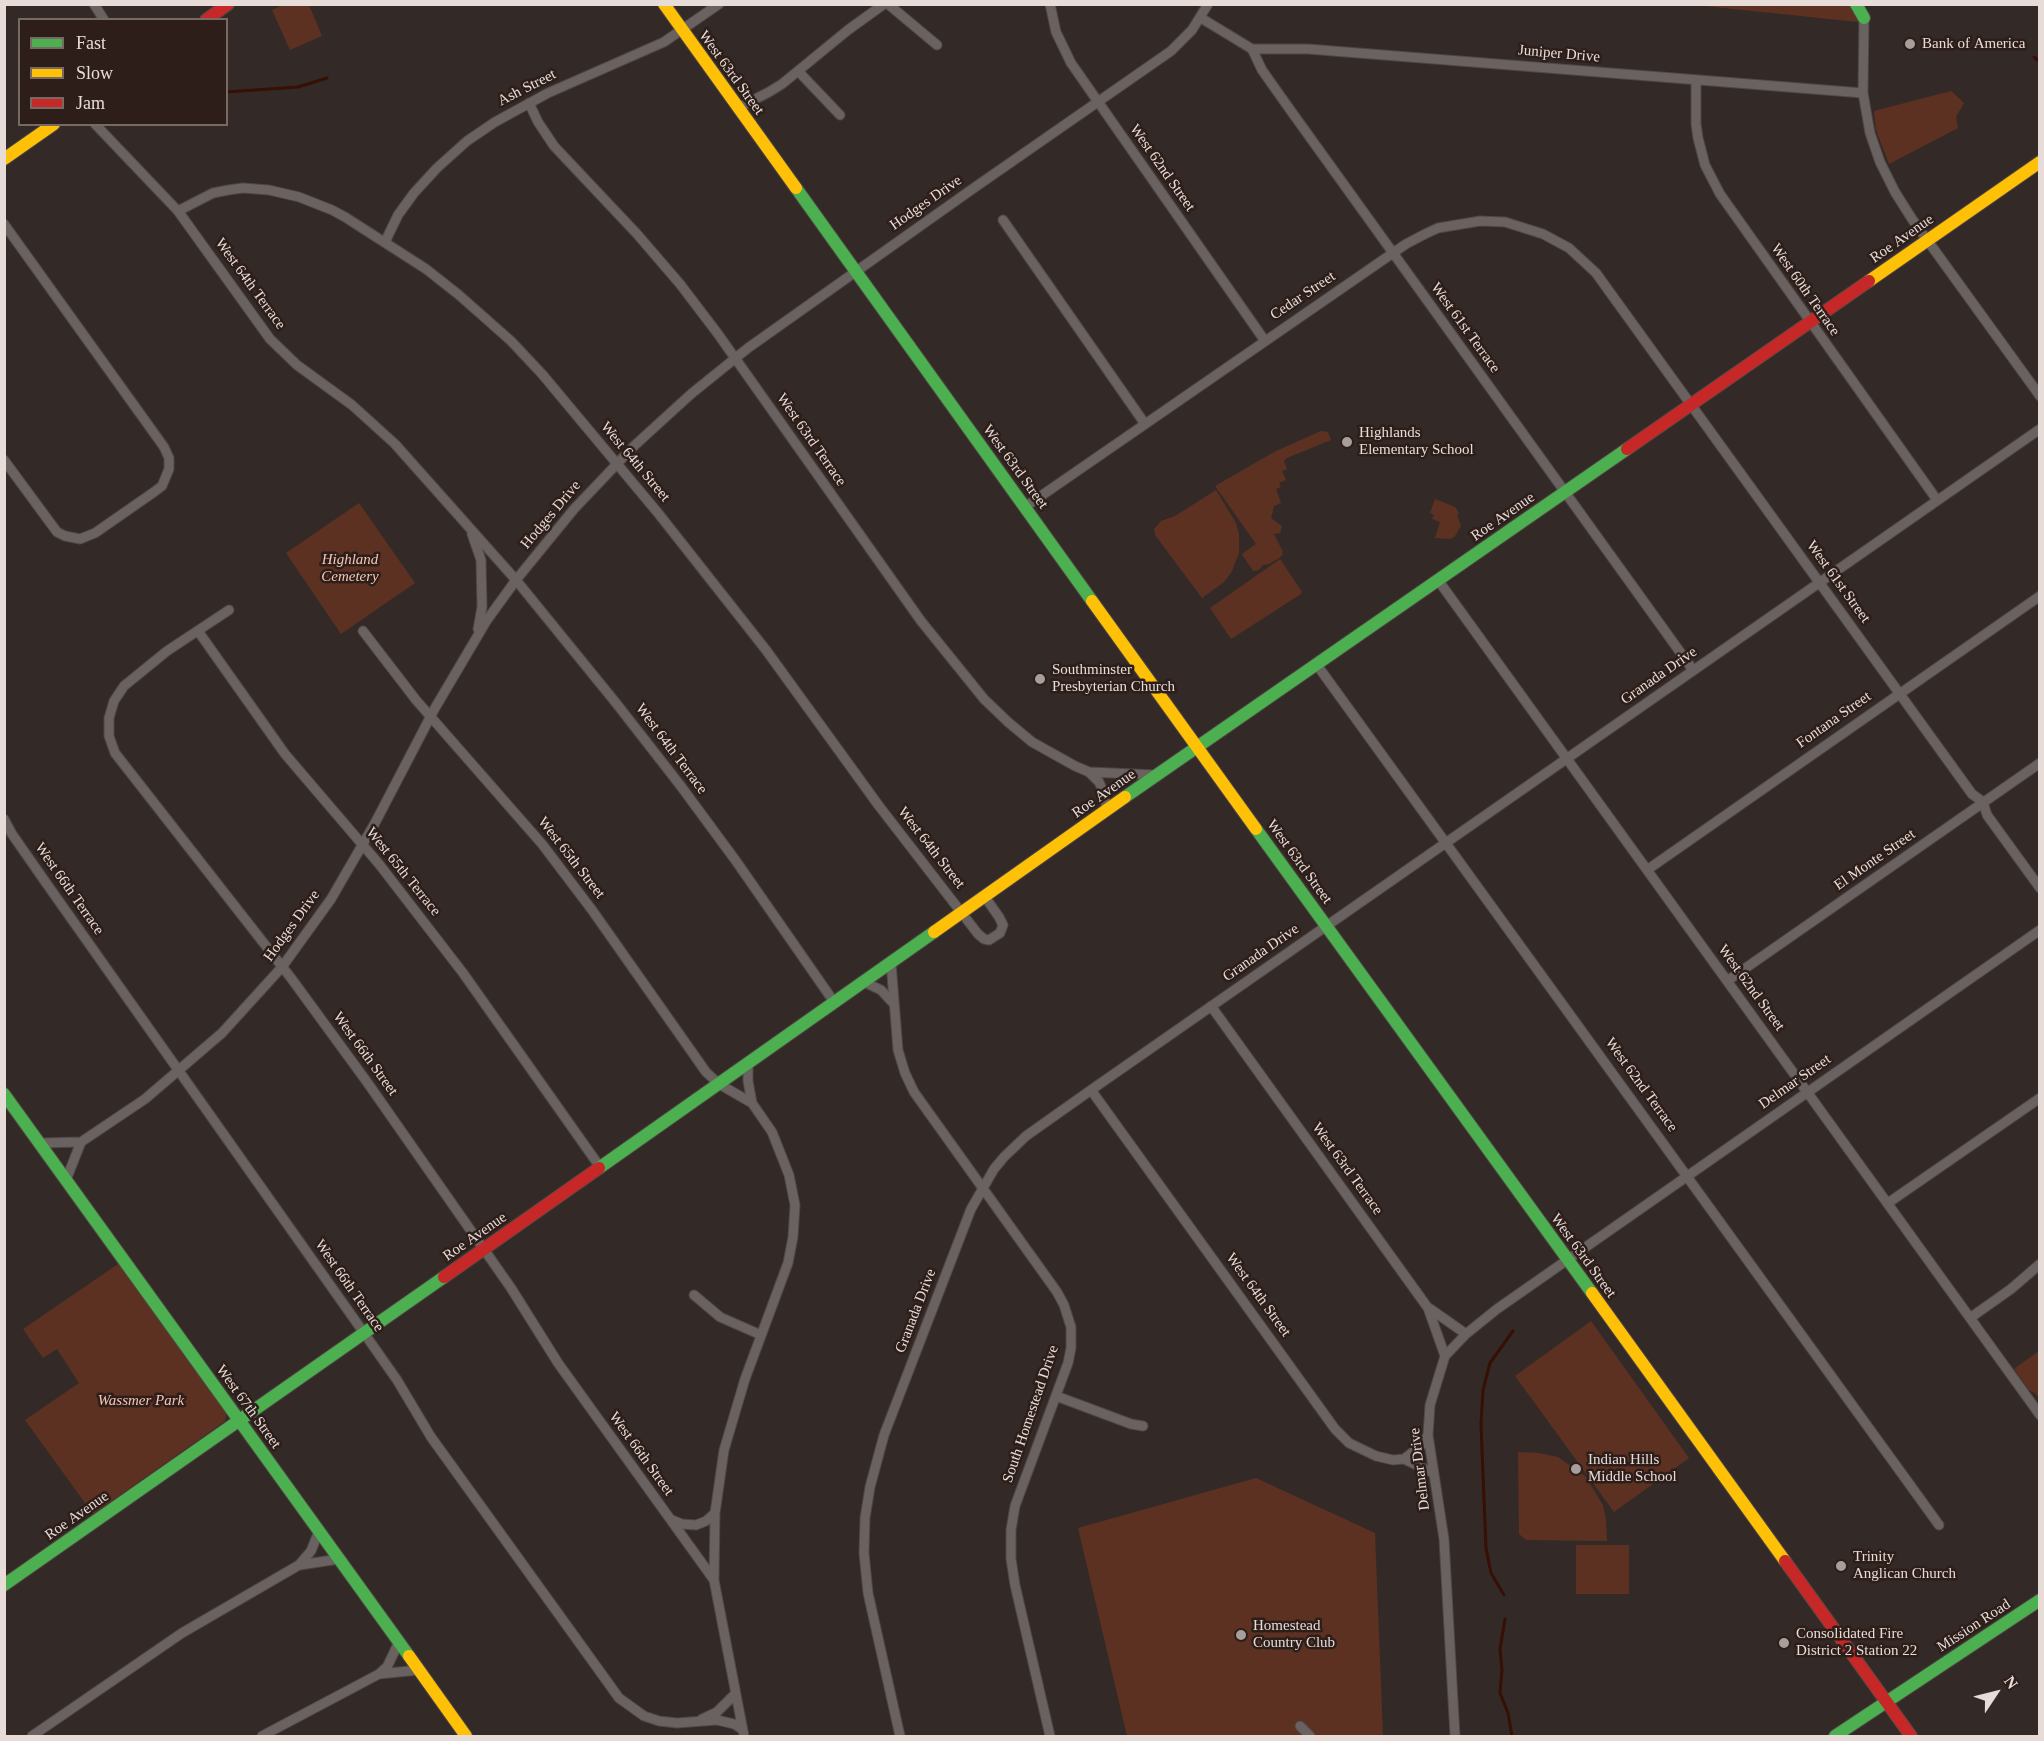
<!DOCTYPE html>
<html>
<head>
<meta charset="utf-8">
<style>
	body { margin:0 }
	#map { position:relative; width:2044px; height:1741px; overflow:hidden; background:#332a27; font-family:"Times New Roman",serif }
	canvas { display:block }
	.frame { position:absolute; inset:0; border:6px solid #e7dcd8; pointer-events:none }
	.legend { position:absolute; left:18px; top:18px; width:210px; height:108px; box-sizing:border-box; background:#2d1e19; border:2px solid #776a65; margin:0; padding:8px 10px; list-style:none; font-size:18px; color:#e7dcd8 }
	.legend li { display:flex; align-items:center; gap:12px; height:30px }
	.legend b { width:30px; border:2px solid #776a65 }
	.north { position:absolute; left:1966px; top:1663px; width:60px; height:60px; -webkit-text-stroke:4px #2d1e19; paint-order:stroke; rotate:55deg; font-size:16px; font-weight:700; line-height:24px; text-align:center; color:#e7dcd8 }
	.north::after { content:''; display:block; margin:auto; width:21px; height:27px; background:#e7dcd8; clip-path:polygon(50% 0,100% 100%,50% 72%,0 100%) }
</style>
</head>
<body>
<div id="map">
<canvas width="2044" height="1741"></canvas>
<div class="frame"></div>
<ul class="legend">
<li><b style="height:8px;background:#4caf50"></b>Fast</li>
<li><b style="height:8px;background:#ffc107"></b>Slow</li>
<li><b style="height:8px;background:#c62828"></b>Jam</li>
</ul>
<div class="north">N</div>
</div>
<script>
const ctx = document.querySelector('canvas').getContext('2d');
ctx.lineJoin = 'round';
function paint(path, color) {
  ctx.fillStyle = color;
  ctx.fill(path, 'evenodd');
}
function shape(rows) {
  const path = new Path2D();
  for (const r of rows) {
    path.moveTo(r[0], r[1]);
    for (let i = 2; i < r.length; i += 2) path.lineTo(r[i], r[i + 1]);
  }
  return path;
}
function stroke(path, color, width, dash) {
  ctx.strokeStyle = color;
  ctx.lineWidth = width;
  ctx.lineCap = dash ? 'butt' : 'round';
  ctx.setLineDash(dash || []);
  ctx.stroke(path);
}
function label(font, color, halo, rows, align = 'center') {
  ctx.font = font + ' "Times New Roman",serif';
  ctx.lineWidth = 5;
  ctx.setLineDash([]);
  ctx.textBaseline = 'middle';
  ctx.strokeStyle = halo;
  ctx.fillStyle = color;
  for (const [text, x, y, turn = 0] of rows) {
    ctx.save();
    ctx.translate(x, y);
    ctx.rotate((+turn || 0) * Math.PI / 180);
    ctx.textAlign = isNaN(turn) ? turn : align;
    if (halo) ctx.strokeText(text, 0, 0);
    ctx.fillText(text, 0, 0);
    ctx.restore();
  }
}
paint(shape([
	[283,5,309,5,322,36,290,50,272,10],
	[1695,5,1851,5,1858,22],
	[1951,91,1964,103,1956,117,1958,128,1889,164,1876,130,1874,111],
	[1321,431,1328,432,1331,440,1287,458,1284,461,1287,469,1282,471,1286,480,1279,483,1281,487,1276,489,1281,503,1274,506,1271,518,1282,526,1280,533,1274,534,1283,552,1282,556,1269,564,1263,565,1259,570,1253,571,1242,554,1256,544,1215,486,1276,451],
	[1216,490,1236,523,1239,534,1239,553,1232,571,1224,582,1202,598,1155,535,1154,529,1161,521,1175,516],
	[1435,499,1455,507,1459,513,1457,515,1461,526,1455,536,1451,539,1435,538,1440,522,1432,519,1434,515,1430,513],
	[359,503,415,583,341,634,286,553],
	[1280,559,1302,592,1301,594,1231,639,1210,608],
	[121,1262,227,1410,226,1416,225,1421,93,1514,25,1420,79,1383,57,1349,43,1358,23,1329],
	[1591,1321,1689,1458,1614,1512,1515,1376],
	[2039,1351,2039,1398,2035,1393,2029,1390,2014,1369],
	[1518,1452,1539,1453,1558,1457,1585,1476,1603,1505,1606,1520,1607,1541,1526,1540,1519,1534],
	[1256,1478,1375,1533,1383,1736,1127,1736,1078,1528],
	[1576,1545,1629,1545,1629,1594,1576,1594]
]), '#5d3122');
stroke(shape([
	[2034,57,2040,62],
	[226,92,298,87,327,78],
	[1504,1595,1491,1573,1486,1548,1481,1424,1483,1390,1490,1363,1513,1331],
	[1505,1619,1500,1649,1502,1670,1500,1693,1508,1713,1512,1736]
]), '#370f04', 3);
const street = shape([
	[94,4,104,20],
	[888,4,937,45],
	[1050,4,1056,32,1071,63,1265,341],
	[1864,15,1863,93,1870,133,1880,162,1895,192,1912,219,2040,396],
	[1201,18,1252,49,1262,70,1291,111,1693,670],
	[1252,49,1308,49,1863,93],
	[798,71,840,115],
	[1696,80,1696,124,1698,138,1705,165,1720,194,1937,500],
	[529,103,538,122,554,146,637,234,680,284,718,334,921,621,984,699,1008,722,1032,742,1075,766,1089,772,1156,775],
	[738,108,769,92,782,84,848,30,884,4],
	[95,124,178,211,270,339,297,365,352,405,395,444,516,580,616,703,680,785,736,861,834,1002],
	[178,211,213,193,228,190,243,188,269,190,299,197,332,210,345,217,426,269,459,295,511,341,542,374,658,513,766,650,879,806,978,934,984,939,989,940,1000,933,1003,925,999,917,985,897],
	[1003,220,1145,424],
	[4,224,164,447,169,458,169,469,162,486,154,492,95,533,80,539,65,536,57,532,4,460],
	[385,242,398,215,414,193,437,168,467,141,495,122,548,93,664,42,719,4],
	[1025,507,1406,244,1425,234,1438,228,1480,221,1505,222,1543,234,1569,248,1596,273,1972,794,1983,802,1987,815,2040,888],
	[472,534,481,560,482,607,478,629],
	[1438,580,2040,1415],
	[229,610,167,651,124,686,114,701,109,718,109,736,115,753,291,978,367,1082,511,1288,558,1363,714,1580,744,1736],
	[198,631,285,754,379,864,463,973,600,1167],
	[363,631,416,700,542,844,592,910,706,1072,719,1084,752,1103],
	[1317,665,1939,1525],
	[1089,772,1099,782,1103,791,1107,810],
	[4,819,12,834,44,880,364,1333,397,1380,431,1437,619,1698,644,1716,659,1721,677,1723,717,1720,734,1724,742,1729],
	[1647,870,2040,596],
	[891,963,898,1050,905,1073,914,1092,1057,1292,1064,1305,1071,1327,1071,1348,1068,1363,1015,1506,1011,1530,1011,1559,1015,1585,1050,1736],
	[1727,981,2040,763],
	[864,982,881,990,892,1002],
	[1211,1006,1428,1308,1445,1356],
	[1091,1090,1335,1429,1349,1443,1376,1456,1393,1460,1404,1459,1433,1473],
	[39,1143,81,1142,145,1099,222,1033,282,967,331,899,375,823,435,708,487,620,516,580,574,509,634,446,691,394,748,348,971,190,1171,51,1192,30,1208,4],
	[66,1180,81,1142],
	[1888,1203,2040,1098],
	[694,1295,720,1317,761,1335],
	[1429,1308,1466,1334],
	[1970,1318,2011,1289,2040,1264],
	[1056,1396,1131,1424,1143,1426],
	[1404,1459,1423,1444,1428,1435],
	[672,1520,682,1524,696,1525,706,1521,715,1513],
	[300,1565,339,1559],
	[714,1580,715,1513,724,1450,745,1379,788,1263,793,1237,795,1205,789,1175,772,1132,752,1103,748,1081,748,1064],
	[379,1674,419,1670],
	[702,1719,717,1712,735,1694],
	[1300,1726,1310,1736],
	[32,1736,182,1633,299,1565,311,1551,319,1531],
	[262,1736,379,1674,387,1667,399,1642],
	[900,1736,868,1593,864,1553,865,1518,870,1487,884,1435,971,1209,994,1169,1004,1157,1026,1136,1091,1090,2040,429],
	[1455,1736,1444,1539,1428,1435,1430,1405,1445,1356,1466,1334,1497,1309,2040,930]
]);
const fast = shape([
	[1856,4,1864,18],
	[796,188,1092,601],
	[1125,797,1627,449],
	[1256,829,1592,1293],
	[4,1094,409,1656],
	[599,1168,934,932],
	[4,1585,444,1277],
	[1835,1736,2040,1600]
]);
const slow = shape([
	[664,4,796,188],
	[4,159,54,124],
	[1869,281,2040,162],
	[1092,601,1256,829],
	[934,932,1125,797],
	[1592,1293,1785,1561],
	[409,1656,466,1736]
]);
const jam = shape([
	[206,20,228,4],
	[1627,449,1869,281],
	[444,1277,599,1168],
	[1785,1561,1911,1736]
]);
stroke(street, '#4f4745', 11);
stroke(fast, '#4f4745', 14);
stroke(slow, '#4f4745', 14);
stroke(jam, '#4f4745', 14);
stroke(street, '#696260', 9);
stroke(fast, '#4caf50', 12);
stroke(slow, '#ffc107', 12);
stroke(jam, '#c62828', 12);
for (const [x, y, r, color] of [
	[1910,44,6,"#a89e9a"],
	[1347,442,6,"#a89e9a"],
	[1040,679,6,"#a89e9a"],
	[1576,1469,6,"#a89e9a"],
	[1841,1566,6,"#a89e9a"],
	[1241,1635,6,"#a89e9a"],
	[1784,1643,6,"#a89e9a"]
]) {
  const dot = new Path2D();
  dot.arc(x, y, r, 0, 2 * Math.PI);
  ctx.fillStyle = color;
  ctx.fill(dot);
  stroke(dot, '#2d1e19', 2);
}
label('15px', '#e7dcd8', '#2d1e19', [
	["Bank of America",1922,44],
	["Highlands",1359,433],
	["Elementary School",1359,450],
	["Southminster",1052,670],
	["Presbyterian Church",1052,687],
	["Indian Hills",1588,1460],
	["Middle School",1588,1477],
	["Trinity",1853,1557],
	["Anglican Church",1853,1574],
	["Homestead",1253,1626],
	["Country Club",1253,1643],
	["Consolidated Fire",1796,1634],
	["District 2 Station 22",1796,1651]
], 'left');
label('15px', '#e7dcd8', '#2d1e19', [
	["Juniper Drive",1559,54,5],
	["West 63rd Street",731,73,54],
	["Ash Street",527,88,-27],
	["West 62nd Street",1162,168,55],
	["Hodges Drive",926,203,-35],
	["Roe Avenue",1902,239,-35],
	["West 64th Terrace",250,284,54],
	["West 60th Terrace",1805,290,55],
	["Cedar Street",1303,296,-34],
	["West 61st Terrace",1465,328,54],
	["West 63rd Terrace",811,440,55],
	["West 64th Street",635,462,50],
	["West 63rd Street",1015,467,54],
	["Hodges Drive",551,515,-50],
	["Roe Avenue",1503,517,-35],
	["West 61st Street",1838,582,54],
	["Granada Drive",1659,676,-35],
	["Fontana Street",1834,720,-35],
	["West 64th Terrace",671,749,53],
	["Roe Avenue",1104,794,-35],
	["West 64th Street",931,848,52],
	["West 65th Street",571,858,52],
	["El Monte Street",1875,860,-35],
	["West 63rd Street",1299,862,54],
	["West 65th Terrace",403,872,51],
	["West 66th Terrace",69,889,55],
	["Hodges Drive",292,926,-54],
	["Granada Drive",1261,953,-35],
	["West 62nd Street",1751,988,54],
	["West 66th Street",365,1054,54],
	["Delmar Street",1795,1082,-35],
	["West 62nd Terrace",1641,1085,54],
	["West 63rd Terrace",1347,1169,54],
	["Roe Avenue",475,1237,-35],
	["West 63rd Street",1583,1256,54],
	["West 66th Terrace",349,1286,55],
	["West 64th Street",1258,1295,54],
	["Granada Drive",916,1311,-69],
	["West 67th Street",248,1407,54],
	["South Homestead Drive",1031,1414,-71],
	["West 66th Street",641,1454,54],
	["Delmar Drive",1420,1469,-97],
	["Roe Avenue",77,1516,-35],
	["Mission Road",1974,1626,-33]
]);
label('italic 15px', '#f7c6b6', '#2d1e19', [
	["Highland",350,560],
	["Cemetery",350,577],
	["Wassmer Park",141,1401]
]);
</script>
</body>
</html>
